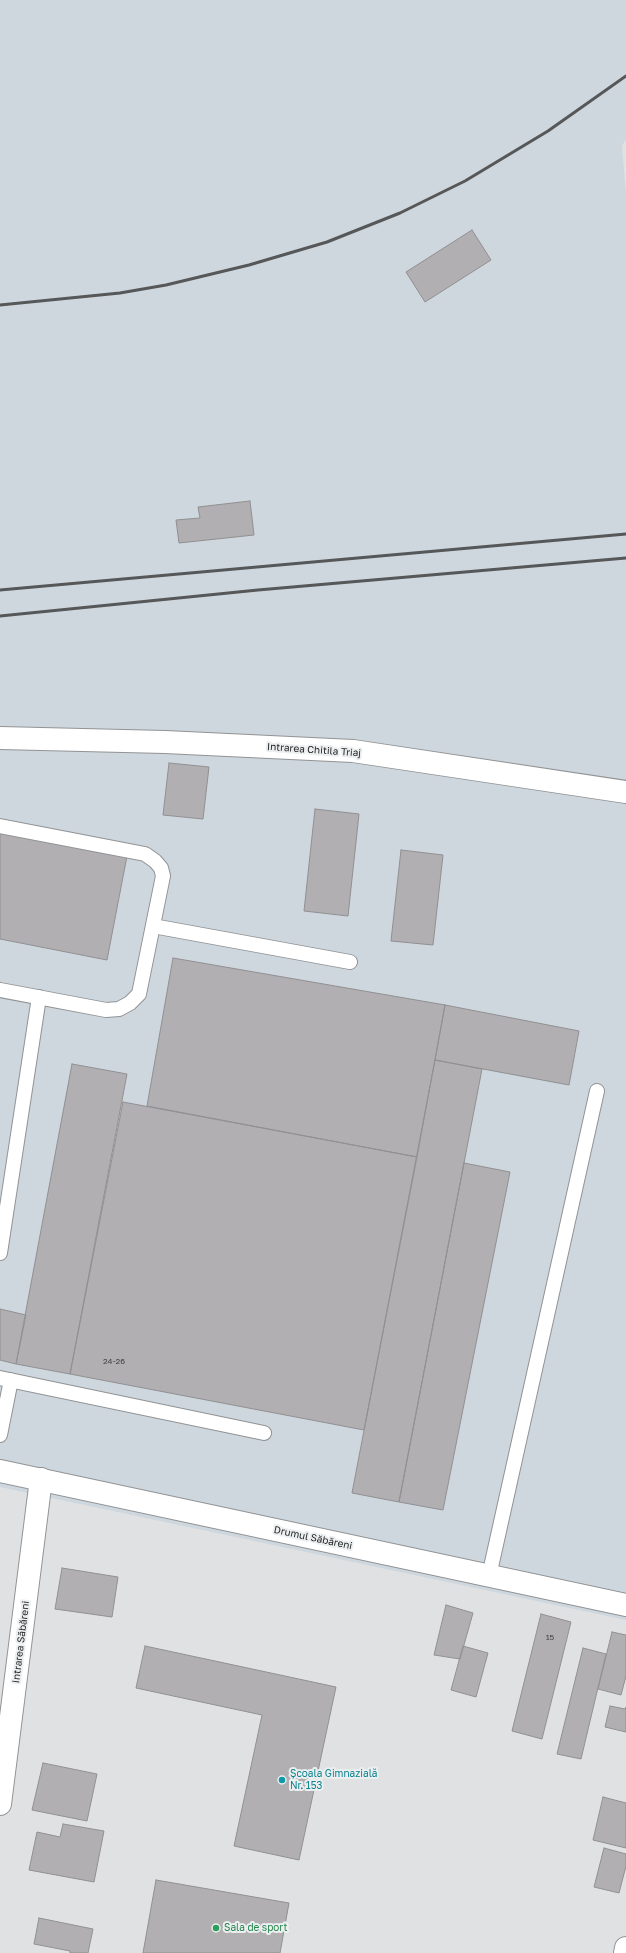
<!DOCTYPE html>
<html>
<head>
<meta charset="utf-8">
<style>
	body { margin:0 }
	canvas { display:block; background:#dfe1e3 }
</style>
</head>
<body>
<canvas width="626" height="1953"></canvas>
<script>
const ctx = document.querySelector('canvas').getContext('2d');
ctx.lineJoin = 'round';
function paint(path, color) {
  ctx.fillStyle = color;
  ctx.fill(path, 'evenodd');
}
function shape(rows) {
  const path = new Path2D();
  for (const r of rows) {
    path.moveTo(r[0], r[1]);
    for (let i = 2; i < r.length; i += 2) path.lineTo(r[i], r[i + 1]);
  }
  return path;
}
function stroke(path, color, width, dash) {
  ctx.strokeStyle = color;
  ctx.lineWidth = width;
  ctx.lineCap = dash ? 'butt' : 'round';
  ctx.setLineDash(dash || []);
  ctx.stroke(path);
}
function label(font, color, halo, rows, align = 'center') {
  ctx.font = font + ' "Golos Text",sans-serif';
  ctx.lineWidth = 4;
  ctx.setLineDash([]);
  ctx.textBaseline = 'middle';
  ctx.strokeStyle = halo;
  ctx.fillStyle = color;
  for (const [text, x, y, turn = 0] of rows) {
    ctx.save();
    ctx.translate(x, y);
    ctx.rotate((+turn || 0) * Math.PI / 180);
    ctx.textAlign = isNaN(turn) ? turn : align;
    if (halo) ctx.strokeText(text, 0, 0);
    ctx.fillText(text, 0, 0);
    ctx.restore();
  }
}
paint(shape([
	[0,0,626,0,626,139,622,146,626,194,626,1620,0,1487]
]), '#ced7de');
const building = shape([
	[472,230,491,260,425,302,406,272,472,230],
	[250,501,254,535,179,543,176,520,200,518,198,507,250,501],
	[169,763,209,767,203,819,163,815,169,763],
	[315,809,359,814,348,916,304,911,315,809],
	[0,832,127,856,107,960,0,939,0,832],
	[401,850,443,855,433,945,391,941,401,850],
	[173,958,445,1005,417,1157,147,1106,173,958],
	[445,1005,579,1031,569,1085,435,1060,445,1005],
	[435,1060,482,1069,399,1502,352,1493,435,1060],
	[72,1064,127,1074,70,1374,16,1364,72,1064],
	[123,1102,417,1157,364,1430,70,1374,123,1102],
	[464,1163,510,1172,443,1510,399,1502,464,1163],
	[0,1309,26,1315,16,1364,0,1360,0,1309],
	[62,1568,118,1577,112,1617,55,1609,62,1568],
	[446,1605,473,1613,460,1659,434,1655,446,1605],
	[541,1614,571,1622,542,1739,512,1731,541,1614],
	[612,1632,626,1635,626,1676,621,1695,598,1689,612,1632],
	[145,1646,336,1687,299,1860,234,1846,262,1715,136,1688,145,1646],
	[463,1646,488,1653,476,1697,451,1690,463,1646],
	[583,1648,606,1654,581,1759,557,1754,583,1648],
	[610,1706,625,1709,626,1707,626,1732,605,1727,610,1706],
	[43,1763,97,1774,87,1821,32,1810,43,1763],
	[603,1797,626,1803,626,1848,593,1840,603,1797],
	[63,1824,104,1831,94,1882,29,1870,37,1832,60,1837,63,1824],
	[604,1848,626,1854,626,1866,619,1893,594,1887,604,1848],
	[156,1880,289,1903,280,1953,143,1953,156,1880],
	[39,1918,93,1929,88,1953,70,1953,70,1951,34,1944,39,1918]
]);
paint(building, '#b1afb2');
stroke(building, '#919092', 1);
const lane = shape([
	[0,826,145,854,155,861,161,868,163,876,139,994,130,1003,119,1009,106,1010,0,990],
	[153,926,350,962],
	[0,1253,39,997],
	[0,1378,264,1433],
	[0,1435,11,1380],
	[489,1576,597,1091]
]);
const street = shape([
	[0,738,165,742,353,751,626,792],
	[0,1804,41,1479],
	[625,1953,626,1948]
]);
const secondary = shape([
	[0,1471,626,1605]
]);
stroke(lane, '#919395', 16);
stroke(street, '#919395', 24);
stroke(secondary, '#919395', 24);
stroke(lane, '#fff', 14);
stroke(street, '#fff', 22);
stroke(secondary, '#fff', 22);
stroke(shape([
	[0,305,120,293,166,285,249,265,327,242,400,213,465,181,548,131,626,76],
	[0,590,626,534],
	[0,616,258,590,626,558]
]), '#565758', 3);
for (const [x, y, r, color] of [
	[282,1780,4,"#0f9aa8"],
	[216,1928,4,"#2e9e5b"]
]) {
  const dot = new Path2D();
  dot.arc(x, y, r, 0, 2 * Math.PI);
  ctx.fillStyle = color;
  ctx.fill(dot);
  stroke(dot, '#eceff0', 1.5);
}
label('8px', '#444445', null, [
	["24-26",114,1361],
	["15",550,1637]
]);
label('10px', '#1f2021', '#eceff0', [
	["Intrarea Chitila Triaj",314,750,4],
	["Drumul Săbăreni",313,1538,12],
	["Intrarea Săbăreni",21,1642,-83]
]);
label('10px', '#0d838f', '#eceff0', [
	["Școala Gimnazială",290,1774],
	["Nr. 153",290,1786]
], 'left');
label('10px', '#27864d', '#eceff0', [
	["Sala de sport",224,1928]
], 'left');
</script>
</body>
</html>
